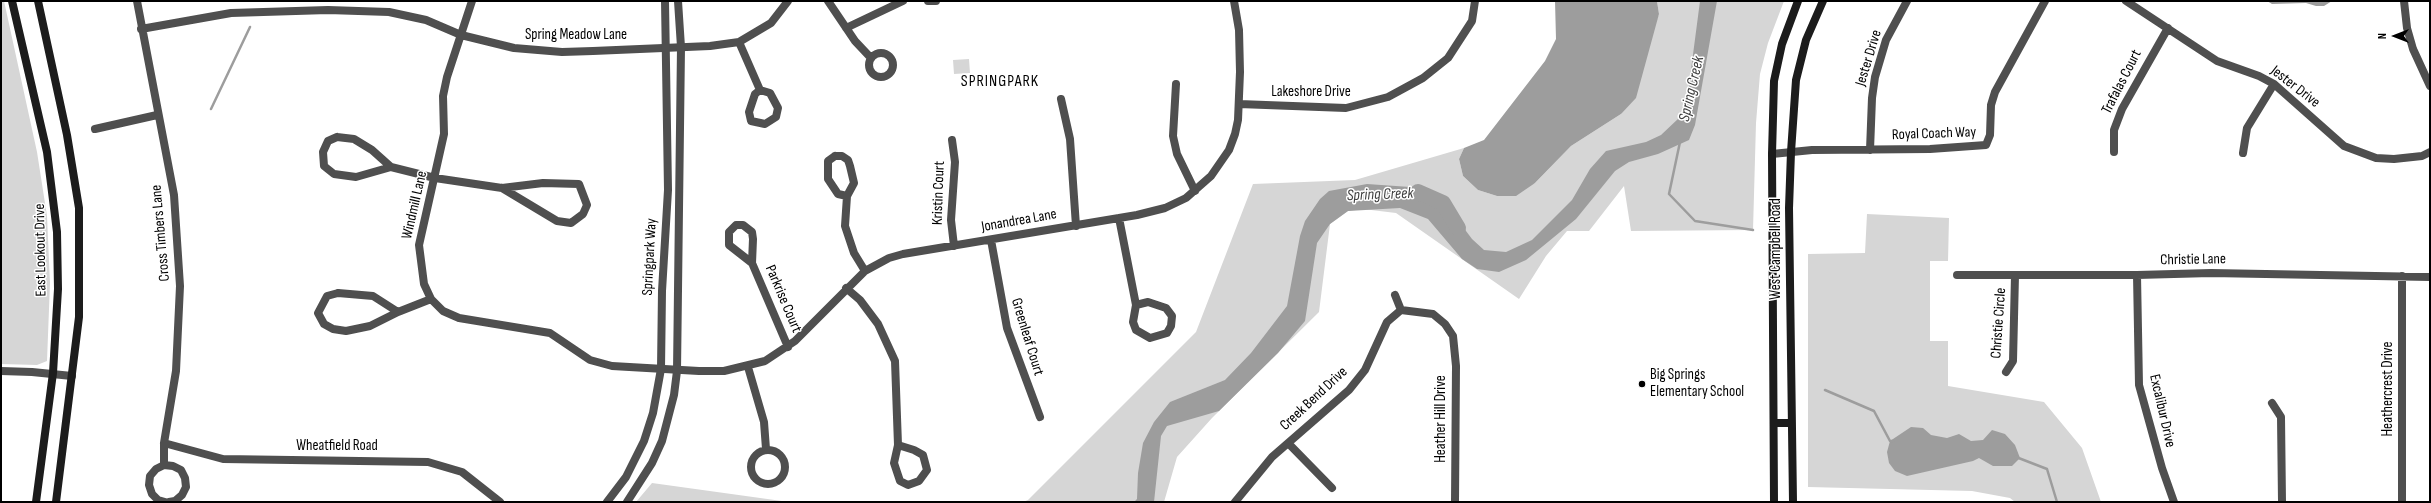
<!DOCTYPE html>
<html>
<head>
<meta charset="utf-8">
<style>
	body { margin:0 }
	#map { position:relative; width:2431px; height:503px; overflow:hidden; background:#fff; font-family:"Sofia Sans Condensed",sans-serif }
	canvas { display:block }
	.frame { position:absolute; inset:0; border:2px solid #000; pointer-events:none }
	.north { position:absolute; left:2375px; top:16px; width:40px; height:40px; -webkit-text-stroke:3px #fff; paint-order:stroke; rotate:270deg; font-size:11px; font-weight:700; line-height:16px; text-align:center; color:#000 }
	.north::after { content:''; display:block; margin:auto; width:14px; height:18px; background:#000; clip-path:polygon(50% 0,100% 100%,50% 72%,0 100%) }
</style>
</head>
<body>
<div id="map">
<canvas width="2431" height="503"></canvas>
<div class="frame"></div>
<div class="north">N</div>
</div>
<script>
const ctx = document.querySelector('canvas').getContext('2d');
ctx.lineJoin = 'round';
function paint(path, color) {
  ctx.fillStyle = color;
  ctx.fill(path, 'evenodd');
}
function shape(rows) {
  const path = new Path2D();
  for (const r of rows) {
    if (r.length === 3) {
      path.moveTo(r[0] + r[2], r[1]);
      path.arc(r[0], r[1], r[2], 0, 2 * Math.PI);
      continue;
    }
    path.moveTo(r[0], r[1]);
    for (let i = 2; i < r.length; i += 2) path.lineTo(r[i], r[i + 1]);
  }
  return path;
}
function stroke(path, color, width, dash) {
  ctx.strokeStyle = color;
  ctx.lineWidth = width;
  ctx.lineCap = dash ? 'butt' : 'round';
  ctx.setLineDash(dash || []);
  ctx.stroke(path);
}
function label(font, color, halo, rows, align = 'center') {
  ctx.font = font + ' "Sofia Sans Condensed",sans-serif';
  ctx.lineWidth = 3;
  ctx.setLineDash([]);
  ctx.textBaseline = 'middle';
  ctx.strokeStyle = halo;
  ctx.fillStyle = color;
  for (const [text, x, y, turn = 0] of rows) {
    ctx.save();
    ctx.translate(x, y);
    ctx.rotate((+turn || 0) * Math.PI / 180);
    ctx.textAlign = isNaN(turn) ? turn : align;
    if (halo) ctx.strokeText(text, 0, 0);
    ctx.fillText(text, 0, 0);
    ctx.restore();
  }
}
paint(shape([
	[1,1,4,1,37,152,47,216,50,283,47,361,37,365,1,364],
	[1657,1,1784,1,1768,43,1760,74,1756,123,1753,230,1631,231,1624,186,1589,231,1567,231,1546,256,1519,299,1396,213,1363,209,1348,211,1330,224,1319,312,1212,418,1177,457,1164,502,1023,502,1028,500,1196,332,1253,184,1355,180,1464,148,1459,159,1463,176,1478,190,1497,196,1535,183,1571,146,1621,114,1659,14],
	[969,59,970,73,954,74,953,60],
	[1867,214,1949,218,1948,261,1930,261,1930,341,1948,341,1948,386,2044,402,2082,448,2101,502,2015,502,2010,498,1972,491,1808,487,1808,254,1865,253],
	[652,483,789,502,636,502]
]), '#d6d6d6');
paint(shape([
	[1555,1,1657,1,1659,14,1636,98,1621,114,1571,146,1535,183,1516,196,1497,196,1478,190,1463,176,1459,159,1464,148,1484,140,1545,61,1556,39],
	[1700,1,1717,1,1695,125,1689,140,1658,154,1629,162,1615,171,1576,219,1526,260,1499,272,1477,269,1462,259,1428,219,1400,208,1348,211,1330,224,1317,243,1305,321,1278,353,1219,411,1167,426,1161,436,1154,502,1134,502,1137,499,1138,473,1143,443,1154,422,1170,402,1225,380,1251,353,1287,306,1300,236,1305,221,1320,199,1329,191,1367,184,1410,187,1431,195,1454,215,1472,239,1484,250,1506,252,1532,240,1572,200,1590,169,1606,151,1646,142,1661,135,1679,118,1686,108],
	[2267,1,2332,1,2324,6,2316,6,2306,3,2272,4],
	[1911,427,1923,428,1931,435,1947,438,1959,434,1971,441,1983,440,1992,430,2005,434,2015,445,2020,458,2012,466,1993,466,1979,458,1973,461,1907,476,1895,471,1889,463,1887,452,1890,441]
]), '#9d9d9d');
stroke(shape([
	[211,109,250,27],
	[1680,142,1669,194,1695,221,1753,230],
	[1825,390,1874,411,1890,441,1893,441],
	[2016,457,2047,469,2057,502]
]), '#9d9d9d', 2.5);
stroke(shape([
	[1418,192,1443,203,1458,228]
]), '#9d9d9d', 16);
stroke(shape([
	[137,1,174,195,180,286,176,371,164,443,164,465],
	[472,1,447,77,443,96,444,134,419,245,424,284,431,299,443,311,459,318,550,333,590,360,612,366,699,371,724,371,765,361,795,341,865,271,889,258,903,254,1137,215,1165,208,1186,198,1211,176,1229,150,1235,134,1238,120,1240,72,1239,30,1234,1],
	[828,1,855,41,871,58],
	[928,1,936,1],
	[2126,1,2217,61,2259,76,2274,84,2344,146,2376,158,2394,159,2422,156,2430,152],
	[846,28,903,1],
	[141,29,231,13,328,10,389,12,426,20,461,35,514,48,562,52,593,51,710,46,739,42,771,23,788,1],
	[739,42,760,90,770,93,778,108,776,117,765,124,751,121,749,112,755,94,760,90],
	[881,65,12],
	[1176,84,1173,136,1177,154,1195,191],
	[1061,99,1070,139,1076,226],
	[1239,104,1346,108,1388,97,1423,78,1448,58,1472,21,1475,1],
	[95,129,157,115],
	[337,137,354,139,372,150,391,167,356,177,334,174,324,166,323,152,328,141,337,137],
	[952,140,955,162,951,220,954,246],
	[1870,150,1872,98,1875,77,1886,40,1907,1],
	[2114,152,2114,130,2122,109,2168,28],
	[2243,153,2247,128,2274,84],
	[1772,154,1812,150,1930,149,1986,145,1990,135,1991,105,1995,92,2045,1],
	[835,156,842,156,848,160,850,166,854,183,847,196,838,194,828,179,828,161,835,156],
	[391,167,435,178,502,188,543,183,579,184,587,205,583,214,571,223,557,221,502,188],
	[847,196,845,226,854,253,865,271],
	[1119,218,1136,305,1133,322,1136,330,1150,338,1167,333,1171,326,1172,316,1166,308,1148,302,1136,305],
	[991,240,1007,328,1040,417],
	[752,263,753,239,752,232,743,225,736,225,729,232,729,245,752,263,788,347],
	[1957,275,2137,275,2211,273,2430,277],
	[2137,275,2139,385,2162,468,2174,502],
	[846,288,860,300,878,324,895,361,898,445],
	[338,293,373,296,398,312,370,326,346,331,333,329,324,324,318,313,327,296,338,293],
	[1395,295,1401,310],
	[398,312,431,299],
	[748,367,764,422,766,449],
	[2006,372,2013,361,2015,275],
	[2272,403,2281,417,2282,502],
	[164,443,223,459,428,462,462,472,500,502],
	[1288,443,1332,488],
	[898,445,914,450,923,455,927,470,919,481,908,485,900,481,894,463,898,445],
	[768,467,17],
	[165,502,158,500,152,494,149,485,150,476,156,469,164,465,173,466,181,470,185,478,186,487,182,495,175,501,169,502],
	[1235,502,1272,457,1349,390,1365,370,1387,322,1401,310,1433,314,1445,324,1453,336,1456,366,1455,502],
	[2402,502,2402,276]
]), '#4f4f4f', 8);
stroke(shape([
	[2404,1,2407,28,2413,49,2430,86],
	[1,371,32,372,72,376],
	[607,502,626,477,644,441,653,413,661,369,662,291,668,190,665,1],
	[627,502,652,463,662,441,674,395,677,371,681,47,678,1]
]), '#4f4f4f', 8);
stroke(shape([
	[12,1,47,152,57,232,58,289,53,373,36,502],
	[38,1,67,135,79,208,79,317,56,502],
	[1774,423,1791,423],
	[1774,502,1772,154,1774,81,1782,44,1798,1],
	[1793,502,1789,208,1791,152,1796,80,1806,40,1823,1]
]), '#1c1c1c', 8);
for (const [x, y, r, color] of [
	[1642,384,4,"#000"]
]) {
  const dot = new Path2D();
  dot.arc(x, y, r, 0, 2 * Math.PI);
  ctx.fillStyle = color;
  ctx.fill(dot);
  stroke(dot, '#fff', 1.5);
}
label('15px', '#000', '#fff', [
	["Spring Meadow Lane",576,35],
	["Jester Drive",1869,58,-73],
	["Trafalas Court",2122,82,-63],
	["Jester Drive",2295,87,38],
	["Lakeshore Drive",1311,92],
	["Royal Coach Way",1934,134,-2],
	["Kristin Court",939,193,-88],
	["Windmill Lane",415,205,-77],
	["Jonandrea Lane",1019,221,-10],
	["Cross Timbers Lane",161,233,-95],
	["West Campbell Road",1776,249,-90],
	["East Lookout Drive",41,250,-91],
	["Springpark Way",650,257,-87],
	["Christie Lane",2193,260,-1],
	["Parkrise Court",783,299,67],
	["Christie Circle",1999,323,-86],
	["Greenleaf Court",1027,337,73],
	["Heathercrest Drive",2388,389,-90],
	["Creek Bend Drive",1314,399,-43],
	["Excalibur Drive",2162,411,77],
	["Heather Hill Drive",1441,419,-90],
	["Wheatfield Road",337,446]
]);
label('15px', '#000', '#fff', [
	["Big Springs",1650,375],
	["Elementary School",1650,392]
], 'left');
ctx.letterSpacing = '1px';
label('16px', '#000', '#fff', [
	["SPRINGPARK",1000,82]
]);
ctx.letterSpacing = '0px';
label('italic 16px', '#3e3e3e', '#fff', [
	["Spring Creek",1692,89,-77],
	["Spring Creek",1380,195,-2]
]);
</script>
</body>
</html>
